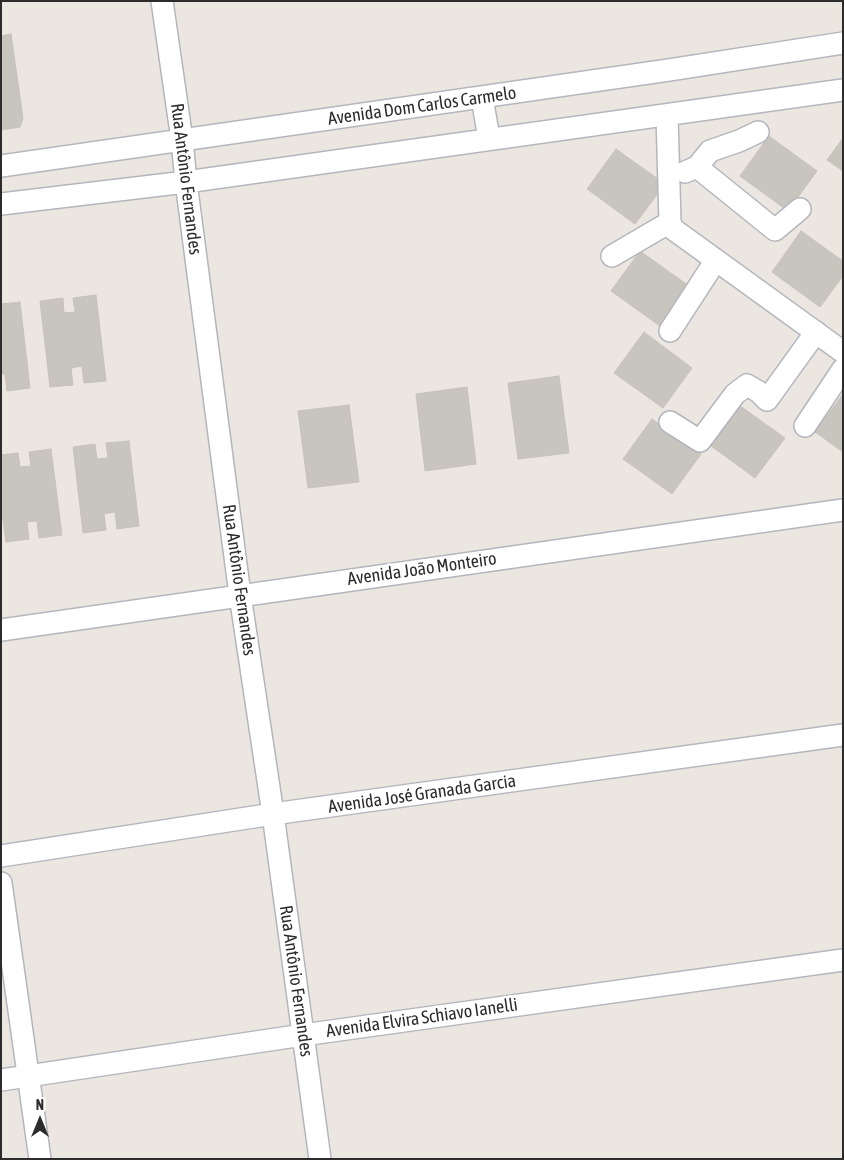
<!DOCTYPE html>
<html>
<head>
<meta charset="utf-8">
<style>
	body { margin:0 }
	#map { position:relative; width:844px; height:1160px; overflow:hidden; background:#ece6e0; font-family:"Asap Condensed",sans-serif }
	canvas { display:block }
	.frame { position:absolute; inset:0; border:2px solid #2c2c2c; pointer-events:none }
	.north { position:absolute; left:15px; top:1095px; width:50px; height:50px; -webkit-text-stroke:4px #fff; paint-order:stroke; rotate:0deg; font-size:14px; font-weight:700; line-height:20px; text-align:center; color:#2c2c2c }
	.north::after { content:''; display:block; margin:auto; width:18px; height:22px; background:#2c2c2c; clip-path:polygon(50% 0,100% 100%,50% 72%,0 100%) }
</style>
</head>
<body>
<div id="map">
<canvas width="844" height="1160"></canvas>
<div class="frame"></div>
<div class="north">N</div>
</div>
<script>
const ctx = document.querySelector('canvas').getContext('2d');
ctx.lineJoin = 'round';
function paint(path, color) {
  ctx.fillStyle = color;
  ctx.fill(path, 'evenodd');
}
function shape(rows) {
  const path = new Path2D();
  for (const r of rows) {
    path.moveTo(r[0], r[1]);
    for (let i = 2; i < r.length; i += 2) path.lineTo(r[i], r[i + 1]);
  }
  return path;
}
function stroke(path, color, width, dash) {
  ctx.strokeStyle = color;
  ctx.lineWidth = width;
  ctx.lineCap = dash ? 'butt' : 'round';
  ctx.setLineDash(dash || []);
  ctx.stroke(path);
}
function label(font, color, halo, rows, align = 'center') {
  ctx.font = font + ' "Asap Condensed",sans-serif';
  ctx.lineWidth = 5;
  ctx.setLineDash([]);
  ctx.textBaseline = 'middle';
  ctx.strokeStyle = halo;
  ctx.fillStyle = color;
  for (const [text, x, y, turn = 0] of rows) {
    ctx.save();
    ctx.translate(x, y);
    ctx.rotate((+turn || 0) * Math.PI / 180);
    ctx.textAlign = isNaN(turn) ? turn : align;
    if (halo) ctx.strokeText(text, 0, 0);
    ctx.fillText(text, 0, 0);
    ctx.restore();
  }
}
const building = shape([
	[11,34,23,118,20,127,1,130,1,36,11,34],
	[769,136,817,171,788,211,740,176,769,136],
	[843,138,843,171,827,160,843,138],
	[616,149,665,184,635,224,587,189,616,149],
	[801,231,843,261,843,276,820,307,772,272,801,231],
	[640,251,689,286,660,326,611,291,640,251],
	[96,295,106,381,84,383,82,366,71,368,73,385,50,387,40,301,63,298,64,313,75,312,73,298,96,295],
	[20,302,30,388,7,391,5,374,1,374,1,304,20,302],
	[644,332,692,368,663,408,614,373,644,332],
	[559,376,569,453,518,459,508,383,559,376],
	[467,387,476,464,425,471,416,394,467,387],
	[843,394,843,452,815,432,843,394],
	[736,403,785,438,755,478,707,443,736,403],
	[349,405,359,482,308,488,298,411,349,405],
	[652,419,701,454,672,494,623,459,652,419],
	[129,441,139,526,117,529,115,512,104,514,106,530,83,533,73,447,95,444,97,459,108,458,106,443,129,441],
	[51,449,62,535,39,538,37,521,27,522,29,539,6,542,1,504,1,455,18,453,20,467,31,466,29,452,51,449]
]);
paint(building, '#c8c4be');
stroke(building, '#c7c1ba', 1);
const minor = shape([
	[162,1,182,140,186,182,240,595,273,814,320,1159],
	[482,97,489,139],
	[667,115,670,222,673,229,843,352],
	[1,166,669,70,843,43],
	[697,167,775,230,800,209],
	[685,172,697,167,710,151,739,141,758,132],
	[1,204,186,182,843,90],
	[612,256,670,222],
	[670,331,716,260],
	[670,422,700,441,735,394,747,385,759,392,767,400,816,332],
	[805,426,843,369],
	[1,630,843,510],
	[1,856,273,814,843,735],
	[1,883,40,1159],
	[1,1080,303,1035,843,960]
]);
stroke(minor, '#b4b6be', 24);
stroke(minor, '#fff', 21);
label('18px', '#2c2c2c', '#fff', [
	["Avenida Dom Carlos Carmelo",422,106,-8],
	["Rua Antônio Fernandes",186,179,83],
	["Avenida João Monteiro",422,569,-8],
	["Rua Antônio Fernandes",239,580,82],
	["Avenida José Granada Garcia",422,794,-8],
	["Rua Antônio Fernandes",296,981,82],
	["Avenida Elvira Schiavo Ianelli",422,1018,-8]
]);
</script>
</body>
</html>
